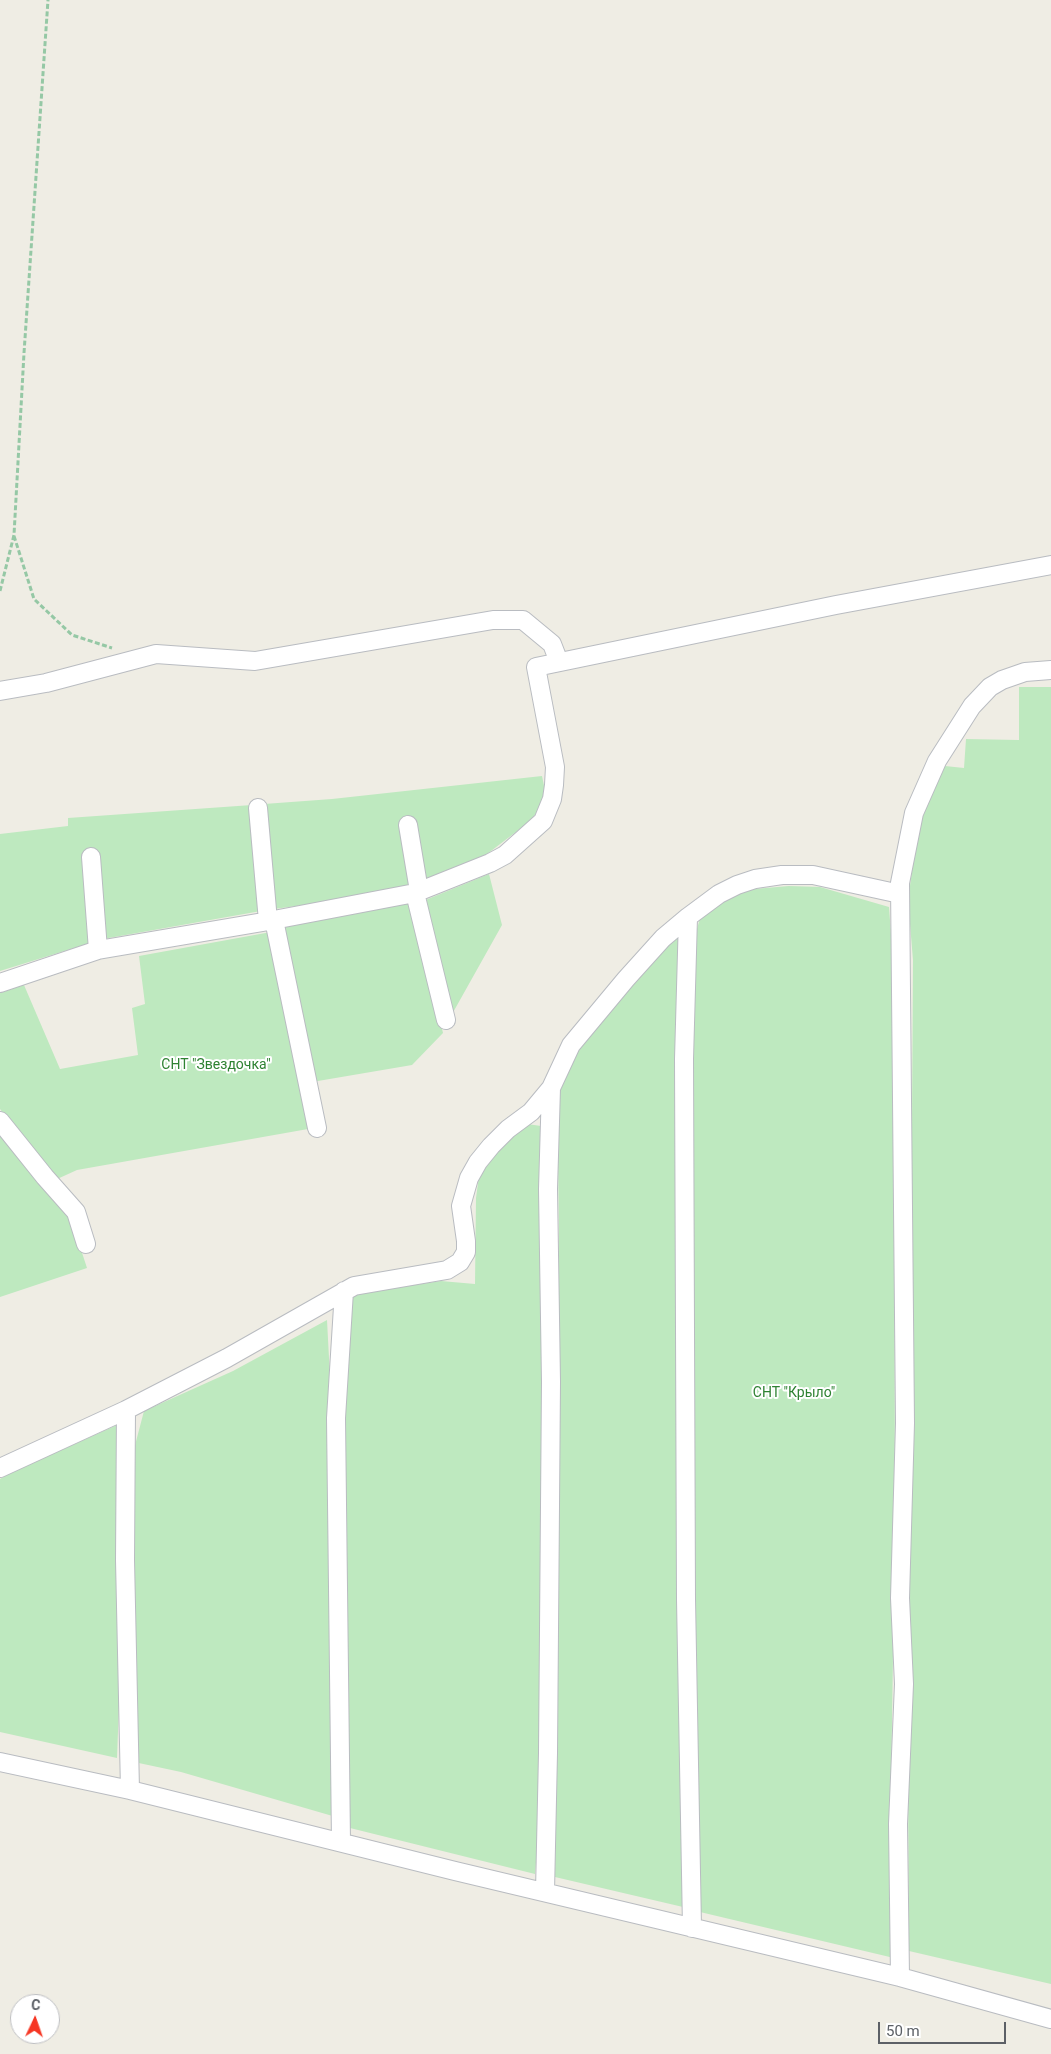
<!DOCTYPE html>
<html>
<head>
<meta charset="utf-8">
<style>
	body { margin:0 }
	#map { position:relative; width:1051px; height:2054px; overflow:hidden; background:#efede4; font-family:Roboto,sans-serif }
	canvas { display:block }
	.north { position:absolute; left:10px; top:1994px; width:50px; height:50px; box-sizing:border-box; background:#fff; border:1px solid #bebfc2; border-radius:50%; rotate:3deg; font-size:14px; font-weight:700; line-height:20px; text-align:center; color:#5c6066 }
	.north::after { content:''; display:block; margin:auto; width:18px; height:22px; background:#f63623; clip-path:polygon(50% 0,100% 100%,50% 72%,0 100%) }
	.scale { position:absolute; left:878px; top:2022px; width:128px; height:22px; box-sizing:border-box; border:2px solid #5c6066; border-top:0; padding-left:6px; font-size:15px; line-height:18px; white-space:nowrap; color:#5c6066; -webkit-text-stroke:4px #fff; paint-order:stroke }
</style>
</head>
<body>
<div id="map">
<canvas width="1051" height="2054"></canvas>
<div class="north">С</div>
<div class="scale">50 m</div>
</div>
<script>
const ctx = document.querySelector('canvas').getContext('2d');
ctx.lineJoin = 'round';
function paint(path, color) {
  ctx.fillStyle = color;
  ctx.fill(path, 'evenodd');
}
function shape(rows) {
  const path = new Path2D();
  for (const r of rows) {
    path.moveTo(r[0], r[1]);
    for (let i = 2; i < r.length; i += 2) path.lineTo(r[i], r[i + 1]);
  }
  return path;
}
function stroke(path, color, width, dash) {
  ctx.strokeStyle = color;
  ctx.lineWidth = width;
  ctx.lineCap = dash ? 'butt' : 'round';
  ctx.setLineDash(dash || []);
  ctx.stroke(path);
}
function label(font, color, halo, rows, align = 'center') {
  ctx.font = font + ' Roboto,sans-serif';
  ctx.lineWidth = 4;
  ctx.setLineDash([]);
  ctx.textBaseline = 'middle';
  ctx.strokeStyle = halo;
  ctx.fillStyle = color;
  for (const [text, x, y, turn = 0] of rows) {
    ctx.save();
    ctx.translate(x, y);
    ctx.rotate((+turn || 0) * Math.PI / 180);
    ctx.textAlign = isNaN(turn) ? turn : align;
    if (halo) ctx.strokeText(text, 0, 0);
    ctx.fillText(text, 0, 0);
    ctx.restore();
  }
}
paint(shape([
	[1019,687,1051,687,1051,1984,909,1951,908,1781,913,960,908,900,918,827,945,766,964,768,966,739,1019,740],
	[542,776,547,800,529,822,487,854,456,872,430,879,422,877,412,884,341,900,274,909,264,804,332,799],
	[252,805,261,911,103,939,0,971,0,834,68,826,68,818],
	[489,874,502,925,451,1016,423,901],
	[789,886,820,887,889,907,893,961,894,1029,895,1525,891,1787,894,1958,700,1912,694,1799,692,1304,694,939,701,915,736,893,754,889],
	[411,902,443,1033,412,1065,312,1082,282,927],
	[271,932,308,1129,77,1170,55,1180,0,1109,0,993,24,985,60,1069,138,1055,132,1008,145,1004,139,956],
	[678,939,679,1233,683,1907,555,1877,559,1231,557,1091,570,1058,668,940],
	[527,1124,541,1126,545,1292,542,1793,535,1874,350,1828,347,1781,344,1436,347,1305,354,1296,366,1292,441,1281,475,1284,476,1198,479,1176,504,1144],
	[0,1132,70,1216,87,1268,0,1297],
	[327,1320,331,1396,336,1817,181,1772,134,1762,134,1449,144,1411,233,1371],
	[117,1425,120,1678,117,1758,0,1732,0,1479,10,1473]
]), '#bee9bf');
const minor = shape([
	[0,691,46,683,156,654,255,661,493,620,523,620,552,644,559,662],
	[258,808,268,921],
	[408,825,419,891],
	[91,857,98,950],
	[415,893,446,1020],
	[274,920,317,1128],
	[0,983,98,950,263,922,415,893,490,863,505,855,543,821,552,799,554,785,555,767,536,667,836,605,1051,565],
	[0,1121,45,1177,76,1212,86,1244],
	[0,1468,126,1410],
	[0,1762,130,1790,455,1871,900,1977,1051,2019],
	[130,1790,125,1560,126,1410,227,1358,354,1286,447,1270,460,1262,466,1252,466,1241,461,1206,469,1178,478,1162,491,1146,508,1129,531,1112,551,1088],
	[341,1842,336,1418,344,1291],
	[545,1892,548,1753,551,1382,548,1189,551,1088,571,1045,626,979,663,938,688,917],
	[692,1928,686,1599,684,1059,688,917,719,894,737,885,755,879,782,875,813,875,900,894],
	[900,1977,898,1824,904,1684,900,1598,905,1423,900,883,914,813,937,761,972,706,990,687,1002,680,1025,672,1051,670]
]);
stroke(minor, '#b9bcc1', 20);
stroke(shape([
	[14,536,34,599,72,635,112,648],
	[0,591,14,535,24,353,48,0]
]), '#95c8a5', 3, [5, 2.5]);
stroke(minor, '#fff', 18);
label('14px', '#2e8232', '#fff', [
	["СНТ \"Звездочка\"",216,1065],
	["СНТ \"Крыло\"",794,1393]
]);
</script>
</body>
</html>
